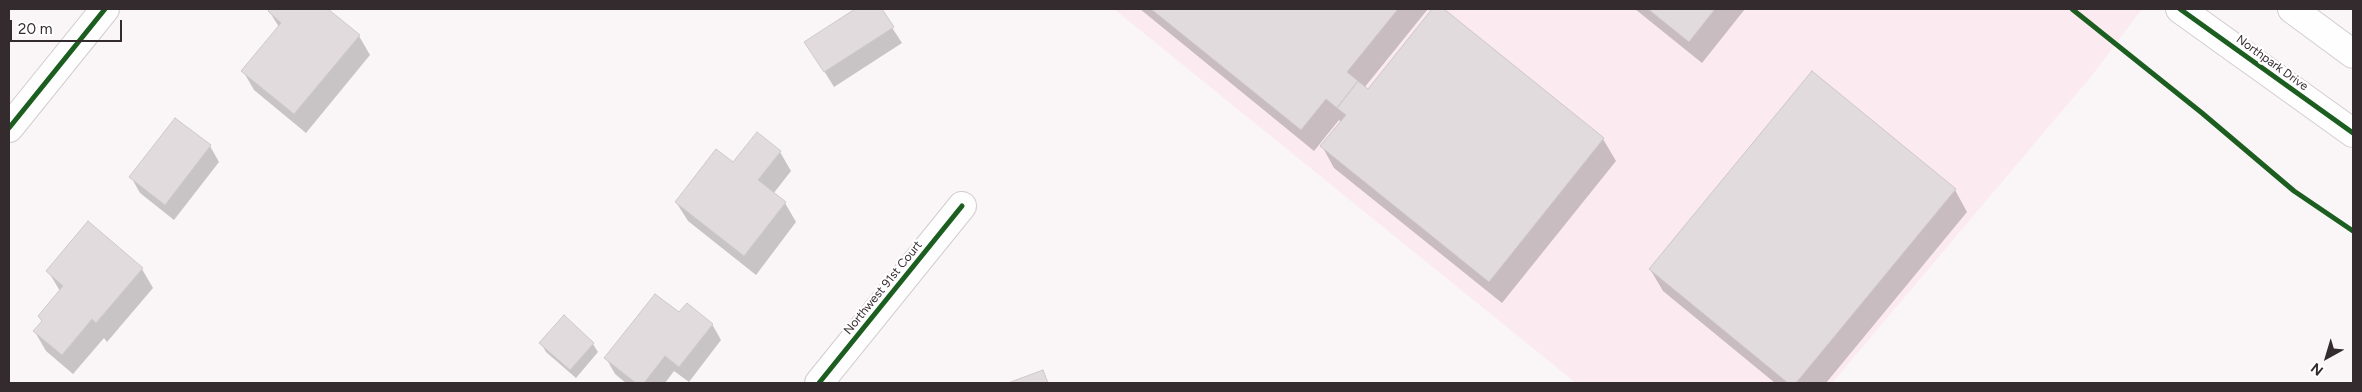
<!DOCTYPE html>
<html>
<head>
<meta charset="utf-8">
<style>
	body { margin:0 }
	#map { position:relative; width:2362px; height:392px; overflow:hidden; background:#faf5f7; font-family:Figtree,sans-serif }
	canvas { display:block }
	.frame { position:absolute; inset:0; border:10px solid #342b2e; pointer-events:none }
	.north { position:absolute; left:2302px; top:332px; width:50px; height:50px; -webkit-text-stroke:4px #fff; paint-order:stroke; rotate:219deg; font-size:14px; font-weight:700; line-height:20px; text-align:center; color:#342b2e }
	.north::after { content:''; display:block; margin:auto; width:18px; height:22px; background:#342b2e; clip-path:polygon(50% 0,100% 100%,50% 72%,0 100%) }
	.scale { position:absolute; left:10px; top:20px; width:112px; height:22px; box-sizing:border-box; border:2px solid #342b2e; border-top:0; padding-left:6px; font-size:15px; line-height:18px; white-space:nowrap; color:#342b2e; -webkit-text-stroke:4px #fff; paint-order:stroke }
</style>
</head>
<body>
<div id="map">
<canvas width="2362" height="392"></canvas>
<div class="frame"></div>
<div class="north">N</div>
<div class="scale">20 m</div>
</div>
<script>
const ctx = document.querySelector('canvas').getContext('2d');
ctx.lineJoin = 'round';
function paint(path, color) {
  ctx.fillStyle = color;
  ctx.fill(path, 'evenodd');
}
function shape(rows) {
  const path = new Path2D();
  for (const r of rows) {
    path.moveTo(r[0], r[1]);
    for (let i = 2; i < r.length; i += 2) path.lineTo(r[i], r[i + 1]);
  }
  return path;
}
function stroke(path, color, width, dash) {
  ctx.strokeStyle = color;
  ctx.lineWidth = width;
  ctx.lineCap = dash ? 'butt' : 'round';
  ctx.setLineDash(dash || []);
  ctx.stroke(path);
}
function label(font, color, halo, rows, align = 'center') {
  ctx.font = font + ' Figtree,sans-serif';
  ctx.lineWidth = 4.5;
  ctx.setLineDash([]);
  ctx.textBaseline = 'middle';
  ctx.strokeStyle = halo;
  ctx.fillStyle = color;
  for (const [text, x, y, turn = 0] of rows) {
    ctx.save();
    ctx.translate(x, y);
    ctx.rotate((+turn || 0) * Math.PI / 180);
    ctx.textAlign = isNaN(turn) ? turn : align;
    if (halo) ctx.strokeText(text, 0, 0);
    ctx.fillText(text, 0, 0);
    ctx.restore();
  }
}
paint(shape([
	[1114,9,2139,9,2141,10,2094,73,1832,383,1576,383]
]), '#fbebf1');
paint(shape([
	[271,9,326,9,359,36,370,55,306,133,254,90,243,71,279,27,269,11],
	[858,9,880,9,902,43,834,87,806,42],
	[1140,9,1428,9,1364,88,1368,91,1434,9,1442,9,1603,139,1616,161,1502,303,1334,168,1322,146,1341,122,1339,120,1314,151],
	[1635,9,1745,9,1702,63],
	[175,119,210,146,219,162,174,220,140,193,131,177],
	[780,152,791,171,773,194,785,203,796,222,756,275,688,221,676,202,733,164],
	[1955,190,1967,212,1826,383,1775,383,1663,291,1650,269],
	[142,269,153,288,107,342,104,338,73,374,46,351,35,332,43,323,39,317,60,291,48,271],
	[679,314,712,324,721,340,689,382,674,371,665,383,626,383,615,374,606,358],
	[541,343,593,344,598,352,576,378,546,352]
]), '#0003');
const building = shape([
	[270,9,328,9,360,35,294,114,241,71,281,23,268,11,270,9],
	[855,9,882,9,894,27,824,72,804,42,855,9],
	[1151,9,1398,9,1347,72,1358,81,1337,108,1326,99,1301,130,1151,9],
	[1432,9,1444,9,1604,138,1489,282,1320,146,1346,115,1337,108,1358,81,1368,89,1432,9],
	[1648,9,1715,9,1689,42,1648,9],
	[1812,71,1956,189,1796,383,1788,383,1649,269,1812,71],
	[175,118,211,145,165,205,129,177,175,118],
	[757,132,781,151,758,180,786,202,744,256,675,202,716,149,733,162,757,132],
	[88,221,143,268,96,323,92,319,62,355,33,331,42,321,38,316,63,286,46,271,88,221],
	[655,294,679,312,687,303,713,324,679,367,665,356,644,383,636,383,604,358,655,294],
	[564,315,594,343,570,370,539,343,564,315],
	[1043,370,1048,383,1008,383,1043,370]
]);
paint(building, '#e2dbde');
stroke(building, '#cec8ca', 1);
const minor = shape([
	[2180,9,2353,133],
	[2292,9,2353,54],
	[9,128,105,9],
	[819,383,962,206]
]);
stroke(minor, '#d3cdcf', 30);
stroke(minor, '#fefefe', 28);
stroke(shape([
	[2072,9,2202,113,2294,191,2353,231],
	[2180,9,2353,133],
	[9,128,105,9],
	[819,383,962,206]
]), '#1b5e20', 5);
label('12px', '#342b2e', '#fff', [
	["Northpark Drive",2272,63,36],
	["Northwest 91st Court",883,288,-51]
]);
</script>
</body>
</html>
